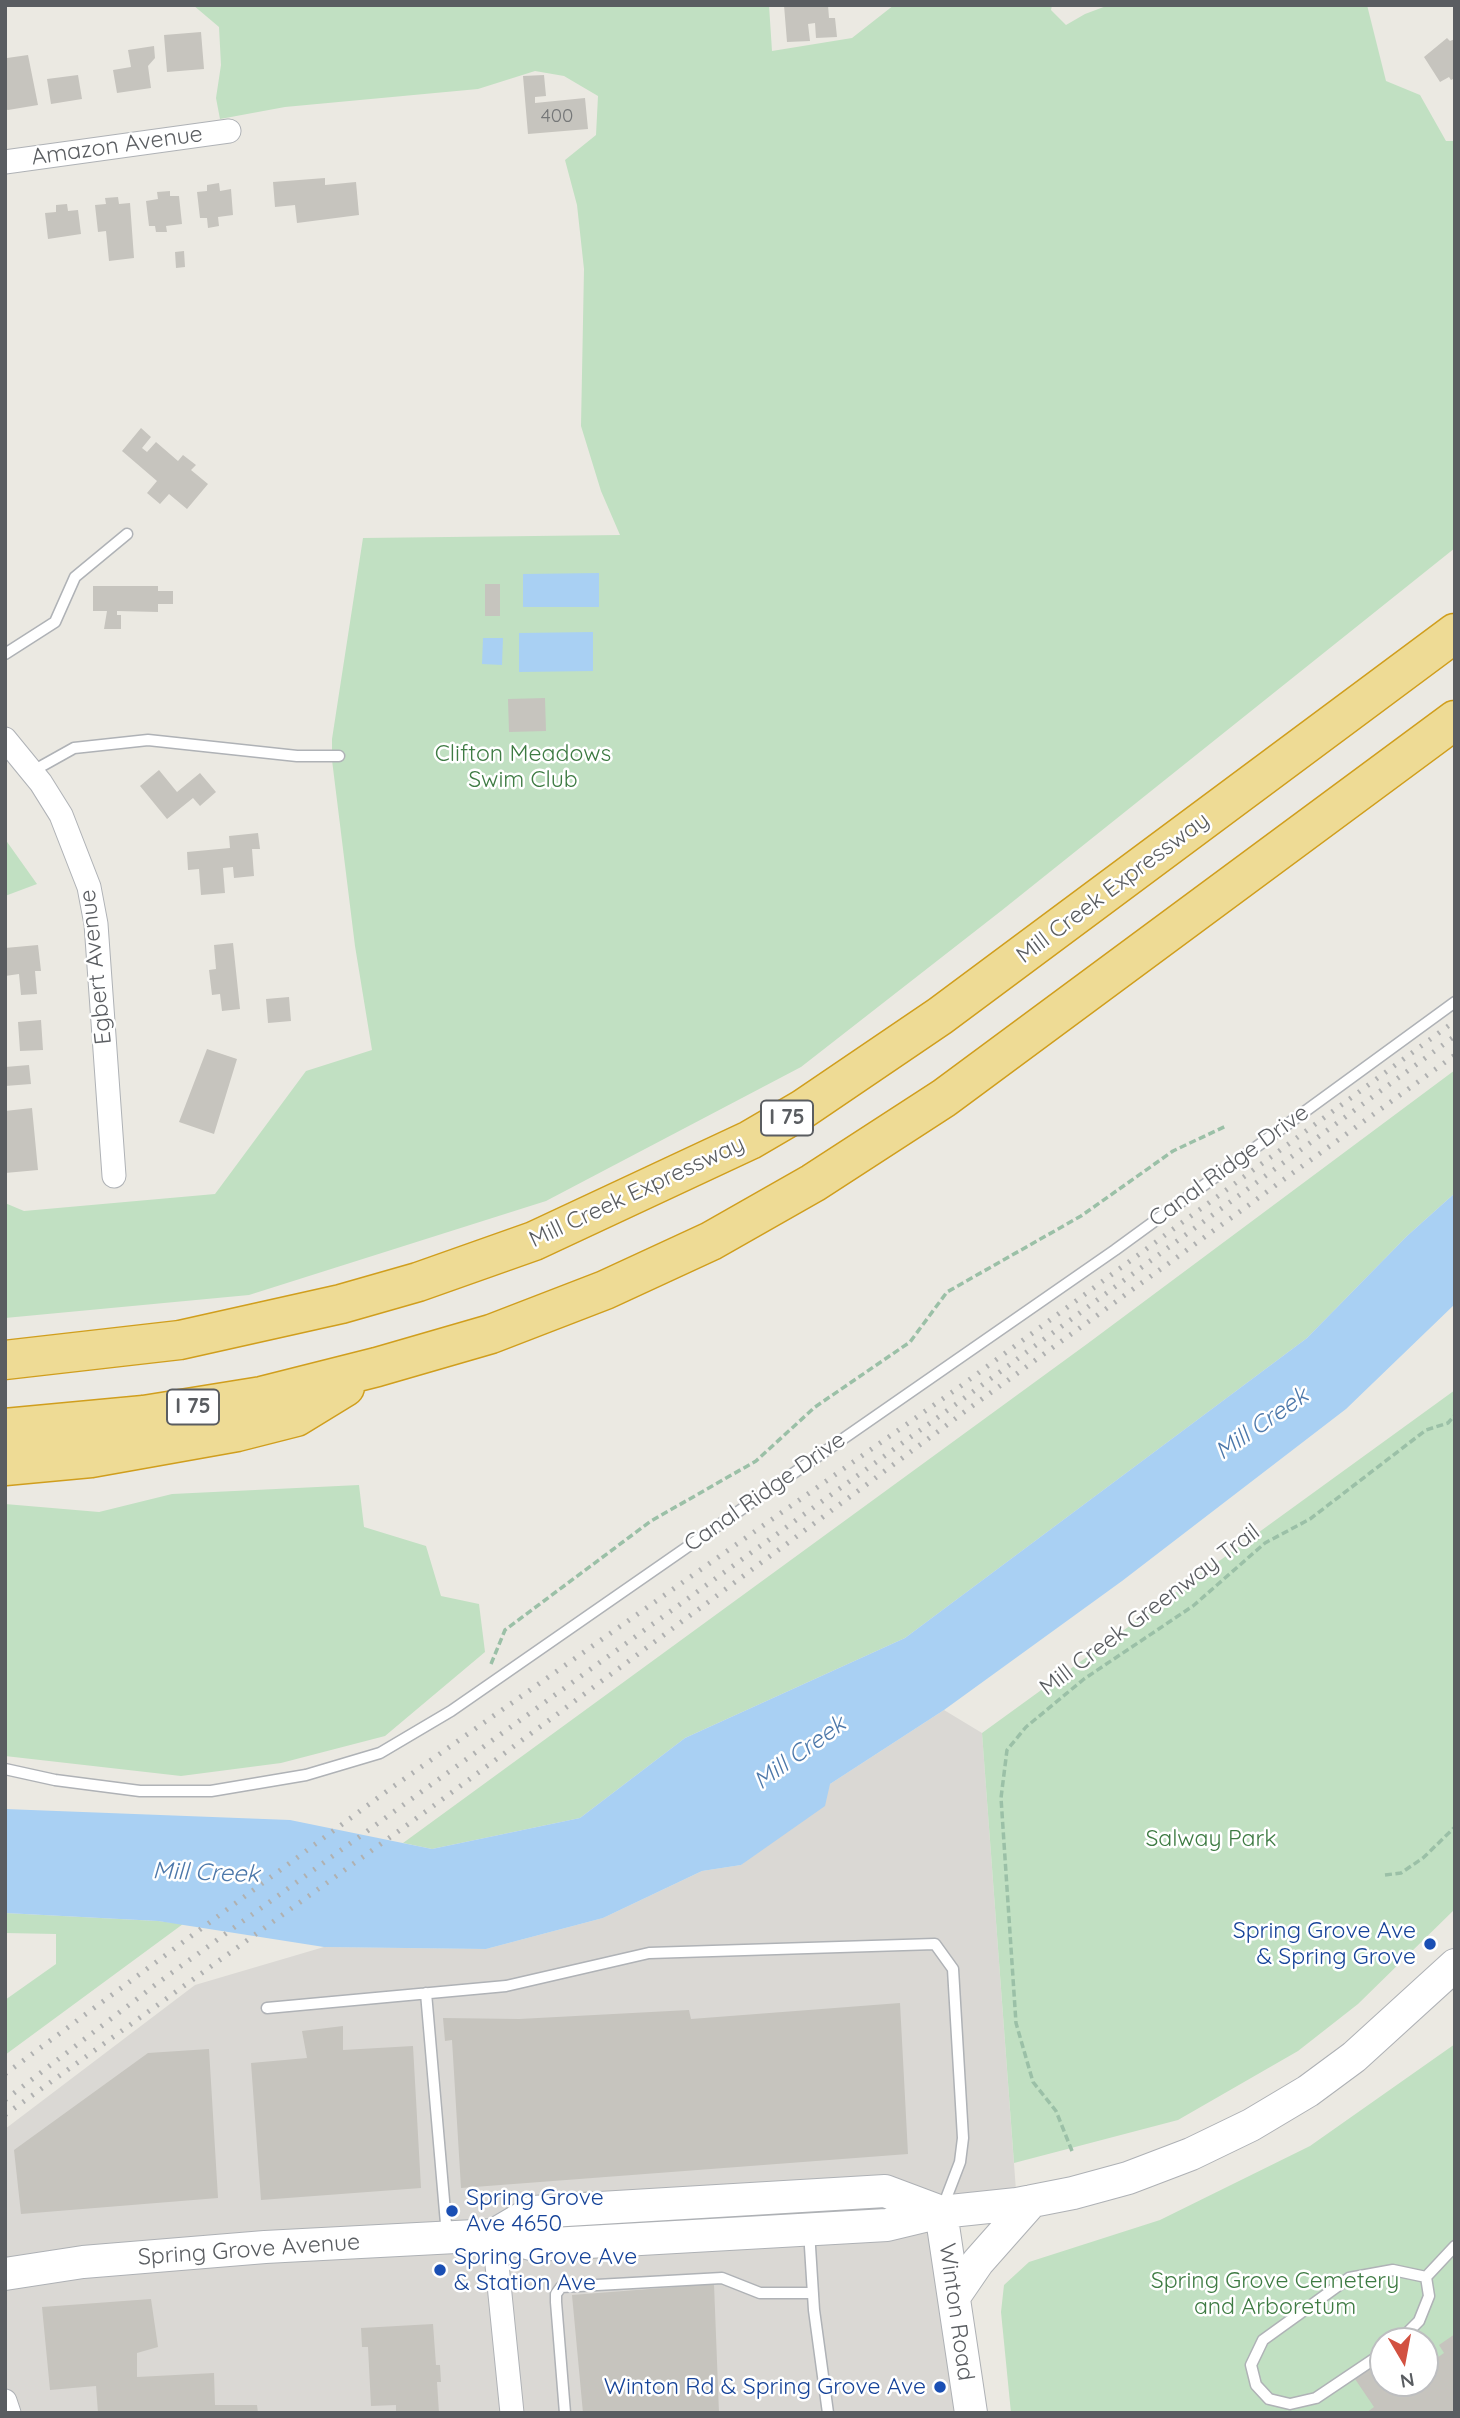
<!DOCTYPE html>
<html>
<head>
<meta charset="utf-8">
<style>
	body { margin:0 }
	#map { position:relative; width:1460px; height:2418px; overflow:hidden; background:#ebe9e2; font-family:Quicksand,sans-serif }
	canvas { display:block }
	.frame { position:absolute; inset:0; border:7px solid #5a5d61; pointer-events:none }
	.north { position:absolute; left:1369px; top:2327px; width:70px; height:70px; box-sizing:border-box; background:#fff; border:2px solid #bdbec0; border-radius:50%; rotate:170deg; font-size:19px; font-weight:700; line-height:28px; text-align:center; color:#5a5d61 }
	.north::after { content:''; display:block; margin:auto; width:24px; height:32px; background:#d25141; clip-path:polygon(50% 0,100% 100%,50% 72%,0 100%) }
</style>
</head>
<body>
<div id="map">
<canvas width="1460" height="2418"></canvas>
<div class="frame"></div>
<div class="north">N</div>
</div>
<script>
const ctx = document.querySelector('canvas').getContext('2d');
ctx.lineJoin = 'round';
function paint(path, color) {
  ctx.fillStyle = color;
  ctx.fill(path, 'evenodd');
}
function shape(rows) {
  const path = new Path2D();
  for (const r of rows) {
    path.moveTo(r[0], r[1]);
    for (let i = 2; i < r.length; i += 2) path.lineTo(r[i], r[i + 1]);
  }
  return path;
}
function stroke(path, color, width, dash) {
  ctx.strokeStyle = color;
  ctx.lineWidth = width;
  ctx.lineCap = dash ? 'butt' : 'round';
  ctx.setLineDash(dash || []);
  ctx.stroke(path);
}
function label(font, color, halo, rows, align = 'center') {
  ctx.font = font + ' Quicksand,sans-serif';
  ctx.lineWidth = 5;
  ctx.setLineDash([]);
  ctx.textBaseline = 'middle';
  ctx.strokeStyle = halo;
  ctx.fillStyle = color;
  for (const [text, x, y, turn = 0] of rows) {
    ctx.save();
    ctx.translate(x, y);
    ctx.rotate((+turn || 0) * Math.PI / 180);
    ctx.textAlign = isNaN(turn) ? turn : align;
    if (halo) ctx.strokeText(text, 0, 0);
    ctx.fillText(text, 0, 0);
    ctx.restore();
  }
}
paint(shape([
	[944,1710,982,1733,1017,2204,941,2212,971,2413,5,2413,5,2129,195,1985,324,1947,486,1949,603,1918,702,1871,741,1865,830,1784]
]), '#dad8d4');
paint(shape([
	[193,5,769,5,772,51,852,38,894,5,1052,5,1051,10,1066,25,1085,14,1109,5,1367,5,1386,81,1420,95,1446,141,1455,141,1455,548,1001,911,801,1067,546,1201,249,1295,5,1318,5,1203,24,1211,215,1194,306,1071,372,1050,355,946,332,760,332,739,363,538,620,535,601,491,581,426,584,269,577,205,565,160,596,135,598,96,564,76,535,71,478,89,285,107,220,119,216,98,221,65,219,27],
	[5,839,37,884,5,896],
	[1455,1070,1455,1193,1407,1236,1307,1338,905,1638,685,1738,580,1818,432,1849,403,1843,1087,1344],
	[1455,1390,1455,1909,1358,2004,1298,2051,1178,2120,1014,2163,982,1733],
	[359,1485,364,1527,426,1546,441,1596,479,1604,485,1652,385,1736,281,1763,181,1776,5,1756,5,1504,99,1512,172,1494],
	[5,1913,158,1921,183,1924,5,2055,5,2000,56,1964,56,1934,5,1933],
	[1455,2044,1455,2413,1011,2413,1001,2312,1004,2285,1029,2262,1160,2220,1310,2146],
	[1383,2341,1425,2341,1425,2383,1383,2383]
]), '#c1e0c2');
paint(shape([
	[599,573,599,607,523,607,523,574],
	[593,632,593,671,519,672,519,633],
	[483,638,503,638,502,665,482,664],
	[1455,1193,1455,1304,1346,1409,1122,1581,944,1710,830,1784,825,1806,741,1865,702,1871,603,1918,486,1949,324,1947,158,1921,5,1913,5,1809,290,1820,432,1849,580,1818,685,1738,905,1638,1307,1338,1407,1236]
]), '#a9d0f3');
paint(shape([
	[784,5,828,5,829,18,835,18,837,37,816,38,815,23,808,24,810,41,787,42],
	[201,32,204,69,167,72,164,35],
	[1447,38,1450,41,1455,39,1455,78,1451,80,1449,77,1440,82,1424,57],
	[154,46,155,58,148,66,151,88,117,93,113,70,131,67,128,50],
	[28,55,38,105,8,110,5,109,7,58],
	[78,75,82,99,51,104,47,79],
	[544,75,546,96,535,97,535,103,585,98,588,129,528,134,523,76],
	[325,178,325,185,356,182,359,215,297,223,295,205,275,207,273,182],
	[219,183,220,191,231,189,233,215,218,217,219,226,208,228,207,218,200,218,197,192,207,191,207,185],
	[170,191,170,196,179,196,182,224,166,226,167,232,156,232,155,226,149,226,146,201,158,199,157,192],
	[118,197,119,204,130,203,134,258,109,261,106,231,98,232,95,205,106,204,105,198],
	[67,204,68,211,78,210,81,234,48,239,45,213,56,212,56,205],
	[184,251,185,267,176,268,175,252],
	[141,428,151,437,142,448,147,452,156,442,178,461,183,455,196,465,191,470,208,484,187,509,169,494,160,504,147,493,157,481,122,451],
	[485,584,500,584,500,616,485,616],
	[93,586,158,586,158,591,173,591,173,604,158,604,158,612,117,611,117,615,121,615,121,629,104,629,107,611,93,611],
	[545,698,546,731,509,732,508,699],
	[159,770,177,792,200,773,216,792,200,806,193,798,167,819,140,786],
	[258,833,260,849,252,849,254,876,234,878,233,867,223,868,225,893,201,895,199,869,188,870,187,852,230,848,229,836],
	[233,943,240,1009,222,1011,220,994,212,995,209,970,216,969,214,945],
	[38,945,41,971,35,971,37,994,21,995,19,974,5,976,5,948],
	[289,997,291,1021,268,1023,266,999],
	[41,1020,43,1050,20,1051,18,1022],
	[207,1049,237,1059,214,1134,179,1122],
	[29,1065,31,1084,5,1086,5,1067],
	[32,1108,38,1170,5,1173,5,1111],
	[900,2003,908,2154,461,2188,452,2040,445,2041,443,2018,519,2019,689,2010,691,2019],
	[343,2026,343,2050,413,2046,421,2188,261,2200,251,2063,307,2058,302,2031],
	[209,2049,218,2198,21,2214,14,2150,148,2053],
	[714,2284,719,2413,583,2413,572,2295],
	[151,2299,158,2347,137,2353,137,2377,214,2373,215,2405,257,2405,258,2413,98,2413,96,2386,50,2390,42,2307],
	[433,2324,436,2365,440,2365,441,2382,437,2382,439,2413,396,2413,396,2405,371,2406,368,2347,362,2347,361,2328],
	[1455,2334,1455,2413,1366,2413,1374,2407,1353,2376,1372,2364,1390,2390,1401,2383,1425,2383,1425,2366,1444,2353,1439,2345]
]), '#c6c4be');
const lane = shape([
	[5,654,55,622,75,577,127,534],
	[31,772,74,748,148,740,297,756,339,756],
	[5,1769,55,1780,140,1791,211,1791,306,1775,380,1753,451,1711,1115,1250,1455,1002],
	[426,1993,447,2235],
	[267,2008,506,1986,649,1953,935,1944,953,1969,963,2138,960,2162,942,2209],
	[809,2231,814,2310,828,2413],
	[1426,2277,1455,2246],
	[1399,2341,1419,2321,1429,2296,1426,2277],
	[1383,2353,1316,2398,1290,2404,1269,2399,1256,2385,1251,2365,1263,2340,1349,2278,1393,2270,1426,2277],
	[565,2413,556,2302,556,2294,561,2287,722,2278,760,2293,813,2293]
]);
const street = shape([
	[5,162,229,131],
	[5,739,41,783,61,815,89,887,96,924,114,1176],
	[494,2235,512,2413],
	[5,2401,9,2413]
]);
const secondary = shape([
	[941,2212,971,2413],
	[494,2235,533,2212,885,2191,941,2212],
	[5,2274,83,2262,265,2247,494,2235,535,2245,887,2225,941,2212,1017,2204,1073,2193,1128,2178,1191,2154,1251,2125,1308,2091,1354,2057,1455,1965],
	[954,2297,978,2262,1032,2201]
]);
const highway = shape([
	[5,1360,180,1340,341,1304,418,1282,534,1241,750,1140,803,1109,940,1016,1455,633],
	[5,1428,144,1415,262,1396,377,1367,491,1334,605,1290,711,1241,813,1183,944,1098,1455,720],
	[5,1466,91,1458,237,1432,296,1417,345,1387]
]);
stroke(lane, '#afb2b6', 13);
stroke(street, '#afb2b6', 25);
stroke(secondary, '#aeb1b5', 34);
stroke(highway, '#d09e1d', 41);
stroke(shape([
	[491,1664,505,1630,651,1521,756,1461,815,1407,910,1342,947,1292,1081,1216,1173,1151,1226,1126],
	[1385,1875,1401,1873,1423,1858,1455,1827],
	[1072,2151,1056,2111,1033,2082,1016,2023,1001,1798,1007,1750,1026,1727,1084,1679,1193,1606,1265,1543,1310,1519,1426,1430,1448,1423,1455,1415]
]), '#9bc0a7', 3.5, [7, 3.5]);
stroke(lane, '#fff', 10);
stroke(street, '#fff', 23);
stroke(secondary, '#fff', 32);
stroke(highway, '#eedb95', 38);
stroke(shape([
	[5,2074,387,1791,958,1388,1455,1021],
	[5,2100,159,1982,959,1402,1455,1036],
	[5,2115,432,1807,971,1407,1455,1055]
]), '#b0b1b1', 5, [2, 9]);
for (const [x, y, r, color] of [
	[1430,1944,7,"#1a4fb4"],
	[452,2211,7,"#1a4fb4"],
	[440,2270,7,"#1a4fb4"],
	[940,2387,7,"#1a4fb4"]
]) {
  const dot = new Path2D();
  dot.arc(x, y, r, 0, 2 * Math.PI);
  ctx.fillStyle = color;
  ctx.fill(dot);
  stroke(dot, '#fff', 2.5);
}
label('19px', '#757778', null, [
	["400",557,116]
]);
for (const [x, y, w] of [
	[787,1118,52],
	[193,1407,52]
]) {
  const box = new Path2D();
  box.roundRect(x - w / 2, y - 17.5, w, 35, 5);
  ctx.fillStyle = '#fff';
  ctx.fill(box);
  stroke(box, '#5a5d61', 2);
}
label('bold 21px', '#5a5d61', null, [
	["I 75",787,1118],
	["I 75",193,1407]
]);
label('23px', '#5a5d61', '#fff', [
	["Amazon Avenue",117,146,-8],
	["Mill Creek Expressway",1113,888,-37],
	["Egbert Avenue",96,967,-96],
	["Canal Ridge Drive",1229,1166,-36],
	["Mill Creek Expressway",637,1192,-25],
	["Canal Ridge Drive",765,1492,-35],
	["Mill Creek Greenway Trail",1150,1610,-37],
	["Spring Grove Avenue",249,2250,-4],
	["Winton Road",956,2312,82]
]);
label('23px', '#3e7b43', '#fff', [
	["Clifton Meadows",523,754],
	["Swim Club",523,780],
	["Salway Park",1211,1839],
	["Spring Grove Cemetery",1275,2281],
	["and Arboretum",1275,2307]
]);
label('23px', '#164399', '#fff', [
	["Spring Grove Ave",1416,1931],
	["& Spring Grove",1416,1957],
	["Spring Grove",466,2198,"left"],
	["Ave 4650",466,2224,"left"],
	["Spring Grove Ave",454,2257,"left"],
	["& Station Ave",454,2283,"left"],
	["Winton Rd & Spring Grove Ave",926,2387]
], 'right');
label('italic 24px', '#4d78aa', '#fff', [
	["Mill Creek",1262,1424,-35],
	["Mill Creek",800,1753,-36],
	["Mill Creek",206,1873,2]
]);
</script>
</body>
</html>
